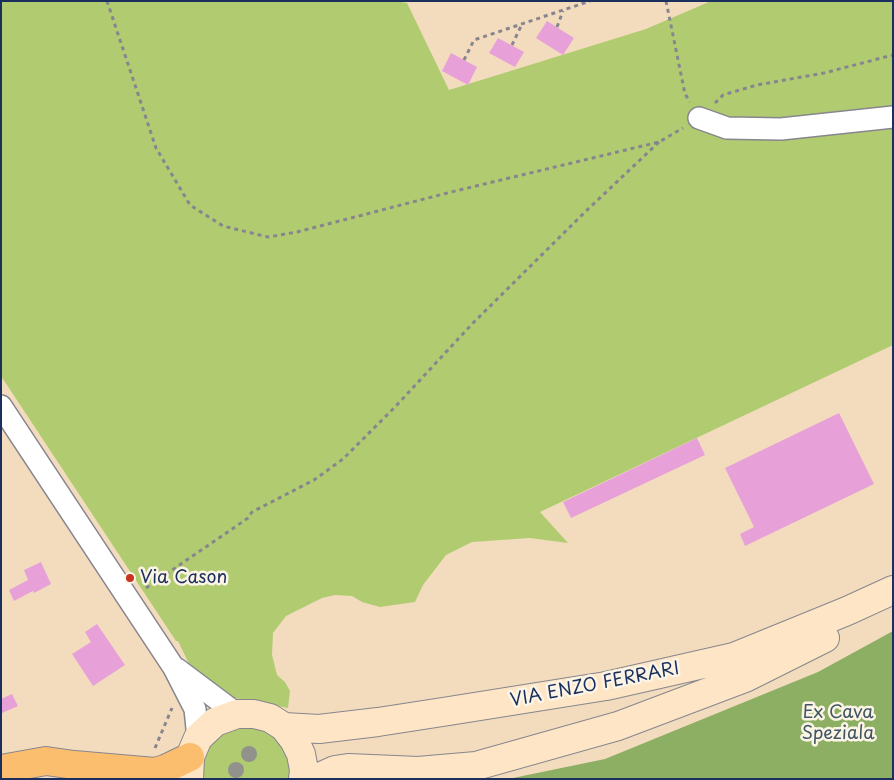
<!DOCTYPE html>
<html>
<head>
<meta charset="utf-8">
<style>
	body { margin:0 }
	#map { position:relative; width:894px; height:780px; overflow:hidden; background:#f3dcbe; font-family:"Playpen Sans",sans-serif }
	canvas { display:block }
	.frame { position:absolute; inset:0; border:2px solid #1b2f5e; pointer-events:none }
</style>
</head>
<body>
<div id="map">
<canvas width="894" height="780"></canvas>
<div class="frame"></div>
</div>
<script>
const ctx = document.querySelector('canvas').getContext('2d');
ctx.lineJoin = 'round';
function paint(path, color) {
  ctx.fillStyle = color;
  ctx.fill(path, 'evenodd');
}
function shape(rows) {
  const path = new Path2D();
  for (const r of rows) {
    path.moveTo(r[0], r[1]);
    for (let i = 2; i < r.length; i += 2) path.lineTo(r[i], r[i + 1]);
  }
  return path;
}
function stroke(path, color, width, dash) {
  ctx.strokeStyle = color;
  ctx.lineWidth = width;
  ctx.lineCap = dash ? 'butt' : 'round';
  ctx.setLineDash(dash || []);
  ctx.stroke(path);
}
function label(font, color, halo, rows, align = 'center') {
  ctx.font = font + ' "Playpen Sans",sans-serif';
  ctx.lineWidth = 5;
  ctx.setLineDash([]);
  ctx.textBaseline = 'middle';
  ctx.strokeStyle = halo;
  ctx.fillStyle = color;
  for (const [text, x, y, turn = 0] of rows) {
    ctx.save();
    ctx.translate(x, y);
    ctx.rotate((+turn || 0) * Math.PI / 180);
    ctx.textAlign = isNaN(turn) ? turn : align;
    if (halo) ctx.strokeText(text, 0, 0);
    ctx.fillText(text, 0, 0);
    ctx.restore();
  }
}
paint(shape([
	[1,1,396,1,407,3,449,90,646,29,711,1,893,1,893,345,540,512,568,543,530,538,472,542,446,555,423,585,415,602,380,607,362,602,352,596,335,595,322,598,286,616,273,633,272,655,277,675,285,682,290,691,288,708,224,696,190,666,178,641,176,641,1,376],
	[241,724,274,732,291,762,290,779,205,779,203,774,203,763,206,752,212,741,220,733]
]), '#b1cb71');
paint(shape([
	[893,631,893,779,508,779,605,759,818,672]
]), '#8caf63');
paint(shape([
	[547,21,574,38,563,55,536,38],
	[498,38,524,52,515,67,489,53],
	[451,53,477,67,468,85,442,71],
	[839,413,874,484,745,546,740,534,754,527,725,468],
	[697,438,705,455,571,518,563,502],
	[41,562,51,584,34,593,33,591,14,601,9,590,28,580,24,570],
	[97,624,125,665,93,686,72,654,91,642,85,632],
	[12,694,18,706,2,713,1,711,1,699]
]), '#e7a1d8');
const minor = shape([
	[699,118,727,128,781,129,893,117],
	[1,406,174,668,195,709,198,738],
	[177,669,237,714]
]);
const secondary = shape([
	[284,727,319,729,378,722,449,711,606,686,734,657,847,611,893,590],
	[189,779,190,757,198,738,215,722,237,714,254,714,270,718,284,727,294,740,301,754,304,770,303,779],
	[315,779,335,770,348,768,418,771,476,766,618,726,745,678,825,638]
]);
const trunk = shape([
	[1,769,46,761,74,765,155,772,165,769,190,757]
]);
stroke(minor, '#87868e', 24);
stroke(secondary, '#87868e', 30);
stroke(trunk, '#87868e', 30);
stroke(shape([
	[107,1,156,148,190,205,223,226,268,237,297,232,451,192,659,142,683,128],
	[666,1,685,94,690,102],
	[557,27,563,11],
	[512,45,522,24],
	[464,60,474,40,590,1],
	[715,103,723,95,757,85,824,73,893,55],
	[146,588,248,518,252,512,314,480,343,459,395,407,473,323,584,213,659,142],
	[155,748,172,708]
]), '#87868e', 3, [4, 4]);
stroke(minor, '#fff', 21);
stroke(secondary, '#fde5c5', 28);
stroke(trunk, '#fbbe6e', 28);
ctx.fillStyle = '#91928c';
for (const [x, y] of [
	[249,754],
	[236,770]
]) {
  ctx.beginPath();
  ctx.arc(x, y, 8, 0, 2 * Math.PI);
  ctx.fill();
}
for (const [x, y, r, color] of [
	[130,578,5,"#c8321e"]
]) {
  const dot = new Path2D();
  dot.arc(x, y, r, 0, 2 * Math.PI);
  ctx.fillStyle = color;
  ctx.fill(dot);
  stroke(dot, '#fcf5e5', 2);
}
label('18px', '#1b2f5e', '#fcf5e5', [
	["Via Cason",140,578]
], 'left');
label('18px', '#1b2f5e', '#fcf5e5', [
	["VIA ENZO FERRARI",595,685,-11]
]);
label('18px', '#405663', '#fcf5e5', [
	["Ex Cava",838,713],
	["Speziala",838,734]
]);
</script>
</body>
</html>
